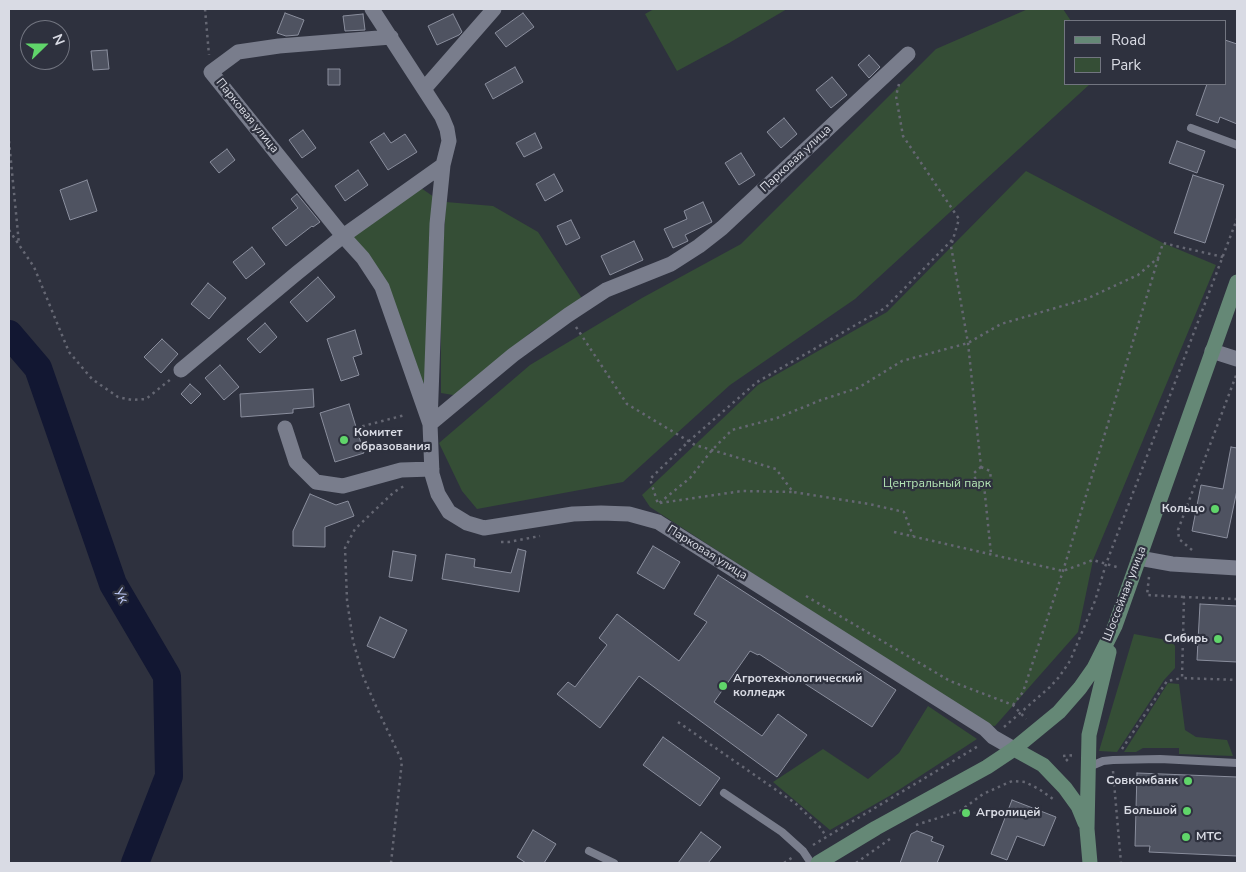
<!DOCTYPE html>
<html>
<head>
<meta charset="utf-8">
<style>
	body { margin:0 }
	#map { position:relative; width:1246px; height:872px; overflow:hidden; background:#2e313e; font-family:"Nunito Sans",sans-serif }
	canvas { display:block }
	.frame { position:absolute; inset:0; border:10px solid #d9dbe4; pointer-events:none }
	.legend { position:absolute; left:1064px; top:20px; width:162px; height:65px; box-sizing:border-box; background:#2e313e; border:1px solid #727580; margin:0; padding:6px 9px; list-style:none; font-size:15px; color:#d9dbe4 }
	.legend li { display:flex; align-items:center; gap:10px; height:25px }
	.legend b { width:25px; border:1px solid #727580 }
	.north { position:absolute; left:20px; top:20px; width:50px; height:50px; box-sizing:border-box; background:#2e313e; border:1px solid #727580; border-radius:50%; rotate:68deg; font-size:14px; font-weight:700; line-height:20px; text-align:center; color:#d9dbe4 }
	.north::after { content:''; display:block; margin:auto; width:18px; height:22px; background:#60d56a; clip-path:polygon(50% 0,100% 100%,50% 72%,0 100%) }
</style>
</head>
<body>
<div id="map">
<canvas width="1246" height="872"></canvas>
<div class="frame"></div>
<ul class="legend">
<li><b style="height:6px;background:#658876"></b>Road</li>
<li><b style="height:14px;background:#354e36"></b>Park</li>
</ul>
<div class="north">N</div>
</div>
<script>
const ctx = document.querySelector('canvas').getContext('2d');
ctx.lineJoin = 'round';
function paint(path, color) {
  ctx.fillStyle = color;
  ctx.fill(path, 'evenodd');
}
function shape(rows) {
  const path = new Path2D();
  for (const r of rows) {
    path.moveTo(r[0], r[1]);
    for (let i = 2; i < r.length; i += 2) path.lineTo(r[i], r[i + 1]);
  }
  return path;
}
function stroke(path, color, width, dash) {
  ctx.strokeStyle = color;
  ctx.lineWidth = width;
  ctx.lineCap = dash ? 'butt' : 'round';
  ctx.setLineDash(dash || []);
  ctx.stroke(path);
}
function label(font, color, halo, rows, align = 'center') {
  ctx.font = font + ' "Nunito Sans",sans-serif';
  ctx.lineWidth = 4.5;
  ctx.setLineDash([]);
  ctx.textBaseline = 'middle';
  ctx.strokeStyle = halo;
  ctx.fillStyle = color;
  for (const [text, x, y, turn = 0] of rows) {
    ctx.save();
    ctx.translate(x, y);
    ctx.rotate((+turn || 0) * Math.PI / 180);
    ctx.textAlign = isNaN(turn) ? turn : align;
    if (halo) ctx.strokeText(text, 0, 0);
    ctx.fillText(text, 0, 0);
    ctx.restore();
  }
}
paint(shape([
	[654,9,787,9,729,43,677,71,645,14],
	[1028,9,1063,9,1071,21,1065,21,1065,84,1090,84,855,299,730,385,623,482,477,509,462,491,439,443,530,365,642,298,741,244,936,49],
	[1026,171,1163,243,1216,265,1093,560,1078,632,995,726,987,725,650,507,642,495,758,385,887,312],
	[421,188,434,197,426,388,351,237],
	[446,202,493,206,538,232,583,300,531,332,459,396,441,393,441,283],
	[1134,634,1172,641,1175,646,1175,668,1164,680,1117,752,1099,751],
	[1168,683,1179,684,1185,730,1196,737,1227,740,1233,756,1179,754,1179,748,1143,748,1136,752,1124,752],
	[928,706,977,739,891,795,830,830,773,782,823,749,868,779,899,753]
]), '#354e36');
stroke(shape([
	[9,334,38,368,113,584,167,676,169,776,135,863]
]), '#121732', 28);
const building = shape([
	[285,13,304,20,298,35,286,36,277,33,285,13],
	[523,13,534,27,506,47,495,33,523,13],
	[363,14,365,30,345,31,343,16,363,14],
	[453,14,462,32,459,35,437,45,428,26,453,14],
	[1225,40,1237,44,1237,124,1220,117,1218,123,1196,115,1207,84,1225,84,1225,40],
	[107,50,109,69,93,70,91,51,107,50],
	[869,55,880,67,869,78,858,65,869,55],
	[515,67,523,82,493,99,485,84,515,67],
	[328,69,340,69,340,85,328,85,328,69],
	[832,77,847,95,831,108,816,90,832,77],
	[784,118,797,134,781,148,767,132,784,118],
	[303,130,316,148,302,158,289,140,303,130],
	[384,133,391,143,405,134,417,152,388,170,370,142,384,133],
	[535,133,542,148,524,157,516,143,535,133],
	[1177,141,1205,151,1197,173,1169,163,1177,141],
	[227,149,235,160,219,173,210,162,227,149],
	[741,153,755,175,739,185,725,163,741,153],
	[358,170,368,185,345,201,335,186,358,170],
	[554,174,563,191,545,201,536,184,554,174],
	[1193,175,1224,185,1205,243,1174,233,1193,175],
	[87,180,97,211,70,220,60,190,87,180],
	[297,194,320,222,313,227,312,226,286,246,272,228,298,208,291,199,297,194],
	[703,202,712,222,685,235,688,241,673,248,664,229,687,219,684,211,703,202],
	[571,220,580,238,566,245,557,226,571,220],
	[634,241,643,260,610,275,601,256,634,241],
	[252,247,265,264,246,279,233,262,252,247],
	[318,277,335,297,307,322,290,302,318,277],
	[208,283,226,298,209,319,191,304,208,283],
	[265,323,277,337,260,353,247,339,265,323],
	[355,330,362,354,353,357,359,375,341,381,327,339,355,330],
	[162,339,178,354,161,373,144,357,162,339],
	[220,365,239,387,224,400,205,378,220,365],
	[190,384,201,394,191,404,181,394,190,384],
	[313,389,314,407,293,409,293,413,241,417,240,394,313,389],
	[349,404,364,453,335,462,320,413,349,404],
	[1231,447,1237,448,1237,490,1227,538,1192,531,1201,485,1223,489,1231,447],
	[310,494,336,505,348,501,354,516,325,527,325,547,293,546,293,531,310,494],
	[653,546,680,562,664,589,637,573,653,546],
	[518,549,526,551,519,592,442,579,446,554,475,559,474,567,511,573,518,549],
	[393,551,416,555,412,581,389,577,393,551],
	[718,575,896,690,872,727,759,654,758,655,750,651,714,702,762,736,778,714,807,735,777,777,639,676,600,728,557,694,568,682,575,687,607,645,599,638,617,614,679,661,707,622,694,614,718,575],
	[1200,604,1237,606,1237,662,1197,660,1200,604],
	[380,617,407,630,394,658,367,646,380,617],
	[663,737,720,778,700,806,643,765,663,737],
	[1137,773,1237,777,1237,856,1149,852,1150,846,1135,846,1137,773],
	[1012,800,1056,817,1044,846,1017,836,1007,860,991,854,1012,800],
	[533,830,556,844,544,863,526,863,517,857,533,830],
	[917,831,933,837,931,841,944,846,937,863,900,863,911,834,917,831],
	[701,832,721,847,708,863,678,863,701,832]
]);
paint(building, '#4f5361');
stroke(building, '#8a8e9d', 1);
stroke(shape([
	[205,9,209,55],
	[899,84,896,96,903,136,959,219,951,246,968,343,981,467],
	[9,141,19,244],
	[9,230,34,267,69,352,92,379,118,397,132,400,146,399,171,379],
	[952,240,885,308,757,382,689,441,650,479,658,504,690,478,712,450,732,430,777,418,821,400,858,388,902,361,968,343,1001,324,1086,299,1138,275,1159,257],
	[576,327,627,404,695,445,776,469,793,492,869,504,904,512,913,536],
	[356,428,405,415],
	[981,467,990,471,991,480,984,485,976,482,974,473,981,467],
	[984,485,991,554],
	[660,503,742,491,793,492],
	[894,532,1063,571,1093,560,1120,568],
	[501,542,509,542,540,536],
	[1192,550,1179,539,1178,530,1237,373],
	[1149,577,1147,595,1184,597],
	[806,596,950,681,1013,705,1026,719],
	[1237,599,1184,597,1182,678,1237,680],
	[1013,705,1023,692,1063,571,1163,243,1223,257],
	[678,722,795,803,819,826,826,836],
	[1004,727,1050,687,1059,677,1070,661,1095,601,1106,564,1237,219],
	[1122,749,1167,681,1182,678],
	[1063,756,1075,755],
	[1066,761,1071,756],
	[1113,771,1121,863],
	[916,825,960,811,983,794,1012,781,1025,782,1039,789,1053,799],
	[813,845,980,745],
	[391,863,402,761,375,704,363,676,353,641,347,600,345,548,355,529,394,492,404,486],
	[784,863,793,857],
	[856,863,890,839]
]), '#656773', 2.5, [2.5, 4]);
stroke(shape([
	[1191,128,1237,145],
	[1089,767,1103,761,1113,760,1160,759,1237,763],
	[724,793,782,832,803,851,811,863],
	[589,851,614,863]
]), '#797d8c', 8);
stroke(shape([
	[372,9,442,117,447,129,449,141,443,165,437,224,430,424,432,474,438,494,449,512,467,523,484,528,573,514,601,513,629,514,658,522,985,729,993,737,1014,749],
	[391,37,279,46,238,52,211,72,343,236,363,258,382,287,430,424,513,355,568,315,606,290,671,264,699,246,722,228,908,54],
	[424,89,494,9],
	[1212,351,1237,359],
	[181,370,297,273,343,236,443,165],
	[285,428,296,462,316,482,343,486,401,470,432,469],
	[1139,558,1172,564,1237,568]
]), '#797d8c', 15);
stroke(shape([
	[1014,749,1043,765,1065,788,1078,806,1085,823],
	[818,863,876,828,987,767,1014,749,1059,712,1080,688,1094,668,1115,626,1237,282],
	[1090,863,1087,829,1089,735,1109,652]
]), '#658876', 15);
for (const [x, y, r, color] of [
	[344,440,5,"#60d56a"],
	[1215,509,5,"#60d56a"],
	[1218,639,5,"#60d56a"],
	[723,686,5,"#60d56a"],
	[1188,781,5,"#60d56a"],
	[1187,811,5,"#60d56a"],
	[966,813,5,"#60d56a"],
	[1186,837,5,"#60d56a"]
]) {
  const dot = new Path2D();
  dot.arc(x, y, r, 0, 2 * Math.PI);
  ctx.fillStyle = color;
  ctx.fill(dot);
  stroke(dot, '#2e313e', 2);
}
label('12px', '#d9dbe4', '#2e313e', [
	["Парковая улица",247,116,51],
	["Парковая улица",796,159,-43],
	["Парковая улица",707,553,32],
	["Шоссейная улица",1125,594,-69]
]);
label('bold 12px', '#d9dbe4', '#2e313e', [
	["Комитет",354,433],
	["образования",354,447],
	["Кольцо",1205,509,"right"],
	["Сибирь",1208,639,"right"],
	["Агротехнологический",733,679],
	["колледж",733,693],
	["Совкомбанк",1178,781,"right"],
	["Большой",1177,811,"right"],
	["Агролицей",976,813],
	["МТС",1196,837]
], 'left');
label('12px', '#b3e4b4', '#2e313e', [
	["Центральный парк",937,484]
]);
label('italic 14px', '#c3cffe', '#2e313e', [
	["Ук",120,596,60]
]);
</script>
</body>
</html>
